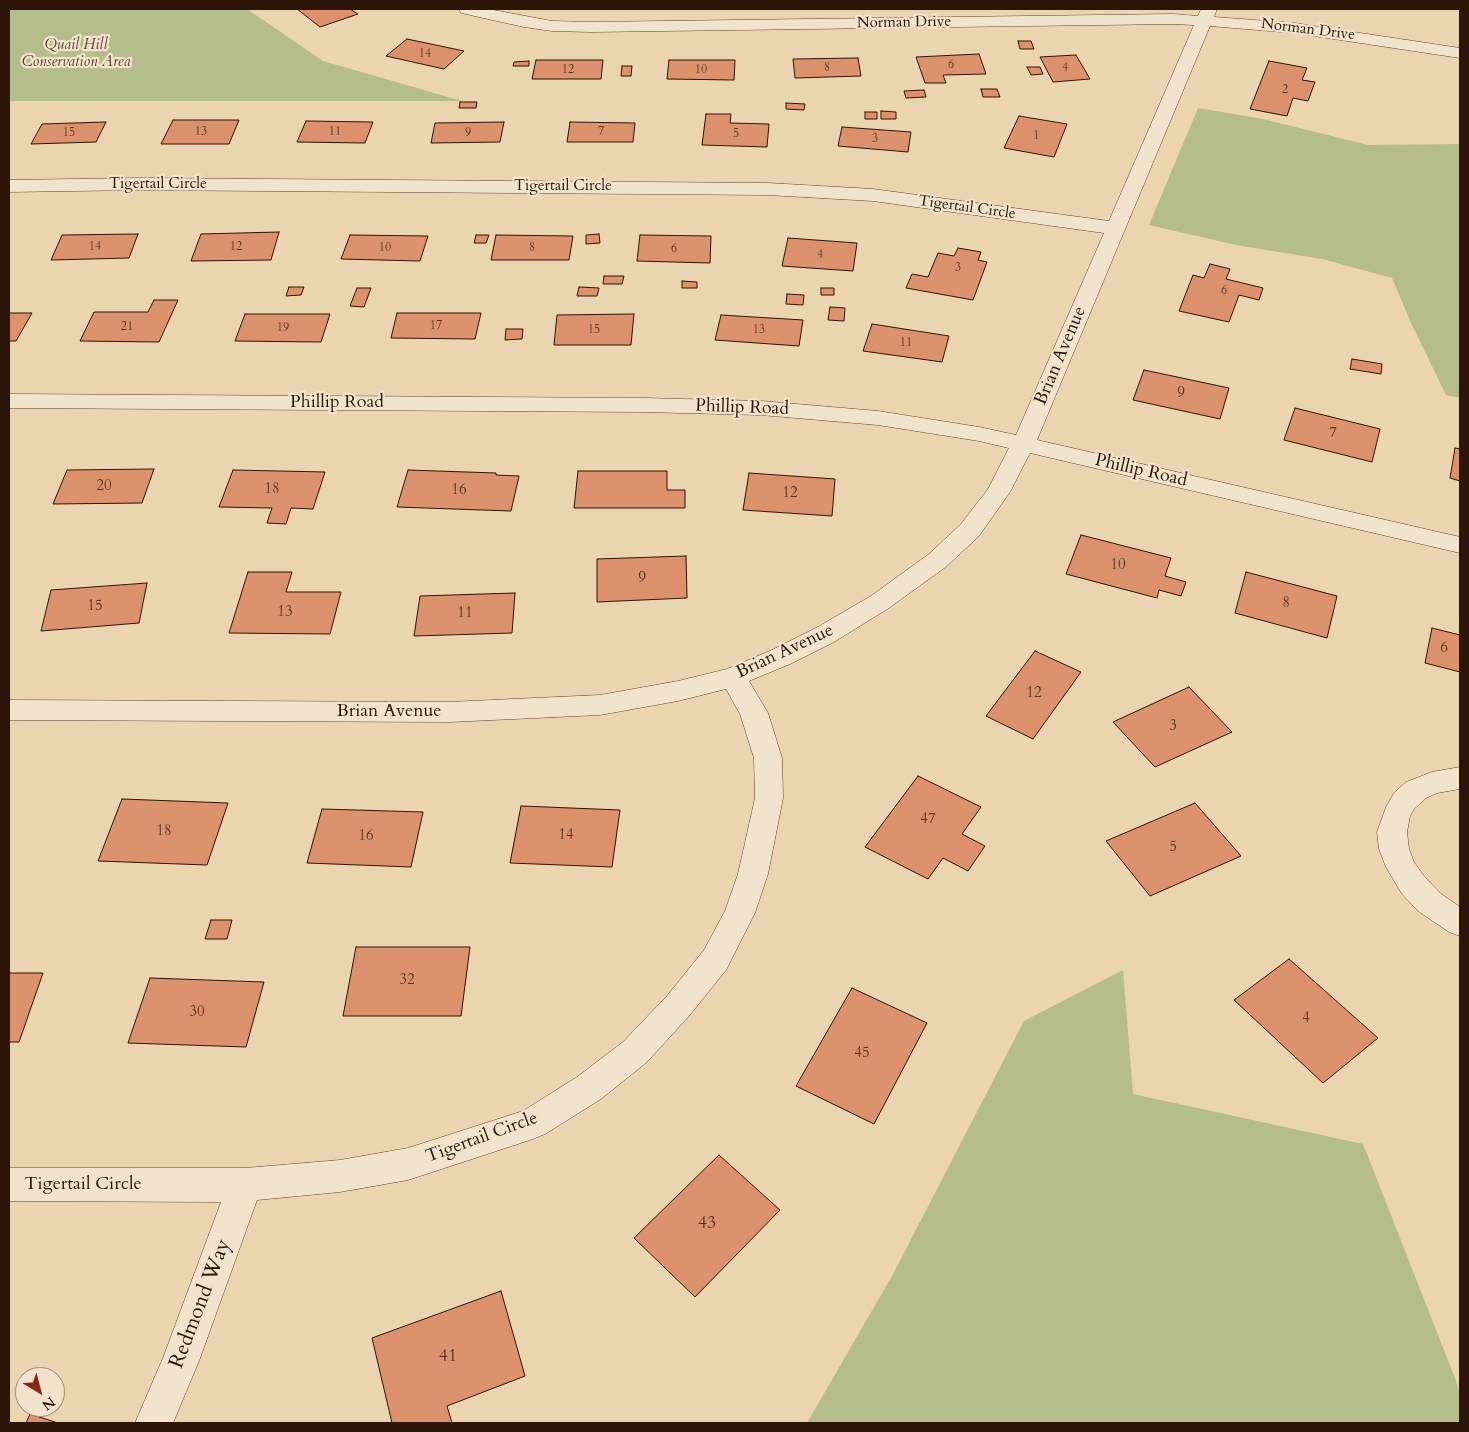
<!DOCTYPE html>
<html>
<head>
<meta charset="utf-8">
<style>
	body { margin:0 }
	#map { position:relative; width:1469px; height:1432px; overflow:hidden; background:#ebd4b0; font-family:Cardo,serif }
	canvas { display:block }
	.frame { position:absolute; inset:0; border:10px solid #2c1406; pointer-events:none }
	.north { position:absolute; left:15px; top:1367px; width:50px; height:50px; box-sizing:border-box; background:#f2e3cc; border:1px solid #a3907d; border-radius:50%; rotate:143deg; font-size:14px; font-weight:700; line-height:20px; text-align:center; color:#2c1406 }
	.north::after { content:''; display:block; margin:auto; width:18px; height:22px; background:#8f2418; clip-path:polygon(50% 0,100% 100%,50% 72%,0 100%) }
</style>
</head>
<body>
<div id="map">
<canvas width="1469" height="1432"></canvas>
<div class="frame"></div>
<div class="north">N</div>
</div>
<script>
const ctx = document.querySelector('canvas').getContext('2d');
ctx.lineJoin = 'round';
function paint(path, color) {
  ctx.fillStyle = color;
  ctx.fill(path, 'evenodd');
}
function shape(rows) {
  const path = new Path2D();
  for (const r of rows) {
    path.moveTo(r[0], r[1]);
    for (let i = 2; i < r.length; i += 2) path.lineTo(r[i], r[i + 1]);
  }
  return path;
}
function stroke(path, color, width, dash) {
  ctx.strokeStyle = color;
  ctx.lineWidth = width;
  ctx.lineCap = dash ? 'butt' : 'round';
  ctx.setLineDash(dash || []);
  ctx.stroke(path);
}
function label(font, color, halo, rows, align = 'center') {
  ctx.font = font + ' Cardo,serif';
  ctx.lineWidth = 4.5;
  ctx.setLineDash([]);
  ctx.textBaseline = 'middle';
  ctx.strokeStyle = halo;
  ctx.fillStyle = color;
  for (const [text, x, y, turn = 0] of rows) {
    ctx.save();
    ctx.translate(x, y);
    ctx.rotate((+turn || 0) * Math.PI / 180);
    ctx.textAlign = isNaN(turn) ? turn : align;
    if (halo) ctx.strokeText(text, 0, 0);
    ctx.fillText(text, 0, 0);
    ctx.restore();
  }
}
paint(shape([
	[9,9,247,9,323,61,462,101,9,101],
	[1198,108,1263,119,1368,145,1460,144,1460,398,1446,395,1411,323,1392,278,1322,259,1236,245,1149,225],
	[1123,970,1133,1094,1363,1144,1455,1378,1460,1395,1460,1423,807,1423,892,1276,1024,1021]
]), '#b5bd8d');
const building = shape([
	[297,9,350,9,358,14,320,27,297,9],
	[407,39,464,51,444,69,386,56,407,39],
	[1018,41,1031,41,1034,49,1020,49,1018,41],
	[979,54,986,74,943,75,946,83,925,83,916,57,979,54],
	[1076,55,1090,79,1053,82,1040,57,1076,55],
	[858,58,861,76,795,78,793,59,858,58],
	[536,60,603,60,601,79,532,79,536,60],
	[669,60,735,60,734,80,667,79,669,60],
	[529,61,529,66,513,66,514,62,529,61],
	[1269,61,1307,68,1302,80,1315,82,1308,101,1293,98,1287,116,1250,109,1269,61],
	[622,66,632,66,631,76,621,76,622,66],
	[1027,67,1040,67,1043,74,1031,75,1027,67],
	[981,89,997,89,1000,97,983,97,981,89],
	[924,90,926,97,906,98,904,91,924,90],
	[460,102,477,102,476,108,459,108,460,102],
	[786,103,805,104,804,110,786,109,786,103],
	[881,111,896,112,896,119,881,119,881,111],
	[865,112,877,112,877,119,865,119,865,112],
	[706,114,731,114,730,123,769,124,767,147,702,145,706,114],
	[1019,116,1067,124,1054,157,1004,148,1019,116],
	[173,120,239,120,229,144,161,144,173,120],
	[306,121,373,122,365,143,297,142,306,121],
	[106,122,96,142,31,144,42,124,106,122],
	[504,122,500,142,431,143,435,123,504,122],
	[570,122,635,123,633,142,567,142,570,122],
	[842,127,911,132,908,152,838,146,842,127],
	[279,232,271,260,191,261,201,234,279,232],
	[138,234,129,258,51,260,62,235,138,234],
	[599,234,600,243,586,244,586,235,599,234],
	[350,235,428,236,420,261,341,259,350,235],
	[476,235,489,235,486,243,474,243,476,235],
	[496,235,573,236,569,260,491,260,496,235],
	[640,235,711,236,710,263,637,261,640,235],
	[788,238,857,243,853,271,782,266,788,238],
	[958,248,981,252,978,260,987,262,973,300,906,288,912,274,928,277,938,253,954,256,958,248],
	[1210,264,1230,269,1226,279,1263,288,1259,300,1239,295,1229,322,1179,311,1193,275,1204,278,1210,264],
	[604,276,624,276,622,284,603,284,604,276],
	[682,281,697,282,697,288,682,288,682,281],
	[289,287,304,287,301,295,286,296,289,287],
	[579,287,599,288,597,296,577,296,579,287],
	[357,288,371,288,364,307,350,306,357,288],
	[821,288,834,288,834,295,821,295,821,288],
	[787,294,804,295,803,305,786,304,787,294],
	[154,300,178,300,159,342,80,341,94,312,148,312,154,300],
	[830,307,845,308,844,321,828,320,830,307],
	[9,313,32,313,16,341,9,341,9,313],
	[397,313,481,313,475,339,391,338,397,313],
	[245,314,330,314,321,342,235,341,245,314],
	[634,314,631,345,554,345,557,315,634,314],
	[721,315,803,320,799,346,715,340,721,315],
	[872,324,949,336,942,362,863,351,872,324],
	[506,329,523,329,522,339,505,340,506,329],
	[1352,359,1382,364,1381,374,1350,369,1352,359],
	[1144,370,1229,388,1220,419,1133,400,1144,370],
	[1295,408,1380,429,1372,462,1284,440,1295,408],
	[1455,448,1460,449,1460,481,1450,478,1455,448],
	[154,469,142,503,53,504,67,470,154,469],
	[233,470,325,472,313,509,291,508,286,524,267,523,272,508,219,507,233,470],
	[408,470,496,473,496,475,519,476,511,511,397,507,408,470],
	[578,471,667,471,667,490,685,490,685,508,574,508,578,471],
	[749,473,835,479,832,516,743,510,749,473],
	[1081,535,1171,558,1165,576,1186,582,1181,596,1159,590,1157,598,1066,574,1081,535],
	[686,556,687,598,597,602,597,559,686,556],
	[248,572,292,572,286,592,341,592,330,634,229,633,248,572],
	[1246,572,1337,596,1327,638,1235,613,1246,572],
	[147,583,139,623,41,631,51,590,147,583],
	[515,593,512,633,414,636,420,596,515,593],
	[1432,628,1460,635,1460,672,1425,663,1432,628],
	[1035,651,1081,672,1033,739,986,716,1035,651],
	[1189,687,1232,732,1155,767,1113,722,1189,687],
	[918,776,981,807,962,834,985,846,968,871,943,858,928,879,865,847,918,776],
	[122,799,228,803,207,865,98,861,122,799],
	[1195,803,1241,856,1150,896,1106,841,1195,803],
	[521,806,620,810,612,867,510,863,521,806],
	[322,809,423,812,411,867,307,863,322,809],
	[211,920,232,920,227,939,205,939,211,920],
	[356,947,470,947,461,1016,343,1016,356,947],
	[1289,959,1378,1038,1323,1083,1234,1000,1289,959],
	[9,973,43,973,19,1042,9,1042,9,973],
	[150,978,264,982,246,1047,128,1043,150,978],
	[852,988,927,1023,874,1124,796,1086,852,988],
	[719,1155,780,1210,695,1297,634,1238,719,1155],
	[501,1291,525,1376,447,1406,452,1423,392,1423,372,1338,501,1291],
	[30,1414,58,1423,26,1423,30,1414]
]);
paint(building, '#dc936d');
stroke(building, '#2c1406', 1);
const street = shape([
	[459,9,488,9,552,21,591,22,1173,14,1198,16,1201,9,1217,9,1214,17,1294,23,1460,48,1460,58,1294,33,1210,26,1037,440,1460,537,1460,553,1030,453,1010,492,979,536,947,566,889,608,834,642,790,664,749,681,768,713,782,758,783,798,768,874,755,913,726,970,689,1016,647,1062,601,1099,545,1134,533,1139,408,1180,340,1192,257,1200,199,1361,173,1423,135,1423,163,1358,221,1202,9,1201,9,1168,245,1168,340,1160,408,1148,523,1111,577,1077,623,1042,667,996,704,950,725,911,738,874,755,798,754,758,740,714,726,689,678,701,600,715,449,722,9,720,9,700,449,702,600,695,678,681,727,669,772,650,816,628,871,596,929,554,961,524,988,489,1009,448,979,441,878,425,761,415,644,412,9,408,9,394,644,398,761,401,878,411,979,427,1016,435,1104,233,873,201,768,195,139,190,9,192,9,180,139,178,768,183,873,189,1109,221,1194,25,1173,24,591,32,552,31,524,27,461,13,459,9],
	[1460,767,1460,789,1437,793,1426,798,1414,809,1410,816,1407,832,1409,849,1414,862,1424,876,1440,893,1460,907,1460,936,1449,932,1418,911,1402,894,1386,867,1379,849,1377,832,1386,807,1394,793,1406,782,1432,772,1460,767]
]);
stroke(street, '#5c4430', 1);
paint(street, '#f2e3cc');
label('12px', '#583420', null, [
	["14",425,54],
	["6",951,65],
	["8",827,68],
	["4",1065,68],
	["12",568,70],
	["10",701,70],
	["2",1285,90],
	["13",201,132],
	["11",335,132],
	["7",601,132],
	["15",69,133],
	["9",468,133],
	["5",736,134],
	["1",1036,136],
	["3",875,139],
	["14",95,247],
	["12",236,247],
	["10",385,248],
	["8",532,248],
	["6",674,249],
	["4",820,255],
	["3",958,268],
	["6",1224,291],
	["17",436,326],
	["21",127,327],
	["19",283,328],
	["15",594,330],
	["13",759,330],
	["11",906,343]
]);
label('15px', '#2c1406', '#f2e3cc', [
	["Norman Drive",904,23,-1],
	["Norman Drive",1308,30,7],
	["Tigertail Circle",158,185],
	["Tigertail Circle",563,187],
	["Tigertail Circle",967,208,8]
]);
label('italic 15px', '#55472e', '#f2e3cc', [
	["Quail Hill",76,46],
	["Conservation Area",76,63]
]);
label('15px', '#583420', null, [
	["9",1181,394],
	["7",1333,434],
	["20",104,487],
	["18",272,490],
	["16",459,491],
	["12",790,494],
	["10",1118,566],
	["9",642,579],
	["8",1286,604],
	["15",95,607],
	["13",285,613],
	["11",465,614],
	["6",1444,649],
	["12",1034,694],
	["3",1173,727],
	["47",928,820],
	["18",164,832],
	["14",566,836],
	["16",366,837],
	["5",1173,848],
	["32",407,981],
	["30",197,1013],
	["4",1306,1019],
	["45",862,1054]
]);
label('18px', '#2c1406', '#f2e3cc', [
	["Brian Avenue",1061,356,-67],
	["Phillip Road",337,403],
	["Phillip Road",742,408,2],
	["Phillip Road",1141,471,13],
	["Brian Avenue",785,652,-25],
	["Brian Avenue",389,712],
	["Tigertail Circle",482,1138,-20],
	["Tigertail Circle",83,1185]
]);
label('18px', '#583420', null, [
	["43",707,1224],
	["41",448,1357]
]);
label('21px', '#2c1406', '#f2e3cc', [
	["Redmond Way",201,1304,-69]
]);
</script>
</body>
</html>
